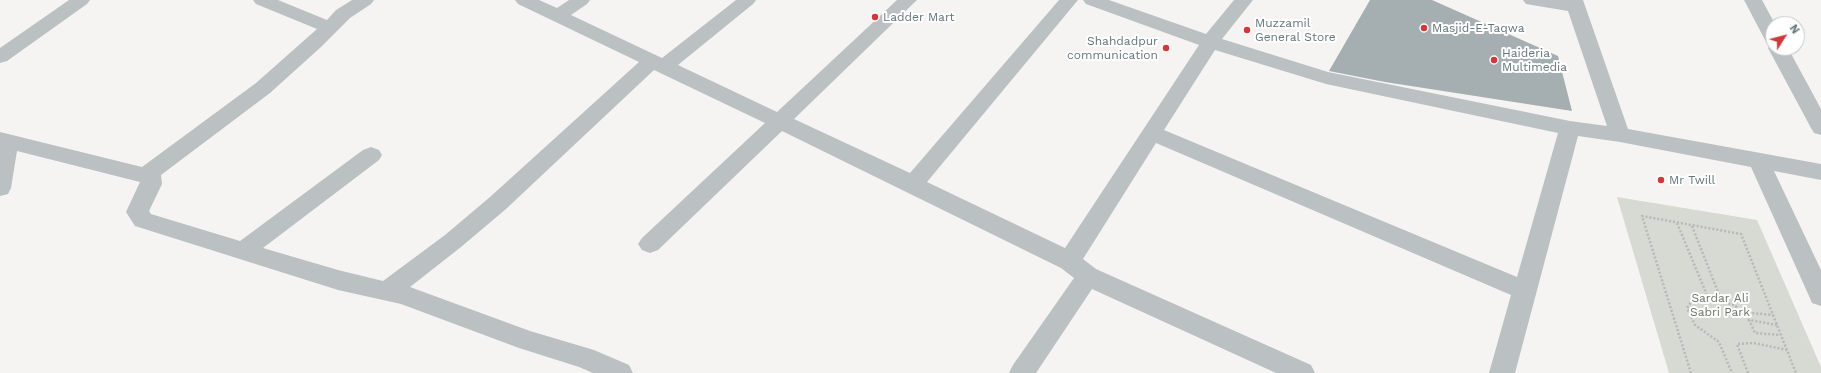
<!DOCTYPE html>
<html>
<head>
<meta charset="utf-8">
<style>
	body { margin:0 }
	#map { position:relative; width:1821px; height:373px; overflow:hidden; background:#f5f4f2; font-family:"Work Sans",sans-serif }
	canvas { display:block }
	.north { position:absolute; left:1765px; top:16px; width:40px; height:40px; box-sizing:border-box; background:#fff; border:1px solid #c1c8ca; border-radius:50%; rotate:54deg; font-size:11px; font-weight:700; line-height:16px; text-align:center; color:#64767a }
	.north::after { content:''; display:block; margin:auto; width:14px; height:18px; background:#cf393a; clip-path:polygon(50% 0,100% 100%,50% 72%,0 100%) }
</style>
</head>
<body>
<div id="map">
<canvas width="1821" height="373"></canvas>
<div class="north">N</div>
</div>
<script>
const ctx = document.querySelector('canvas').getContext('2d');
ctx.lineJoin = 'round';
function paint(path, color) {
  ctx.fillStyle = color;
  ctx.fill(path, 'evenodd');
}
function shape(rows) {
  const path = new Path2D();
  for (const r of rows) {
    path.moveTo(r[0], r[1]);
    for (let i = 2; i < r.length; i += 2) path.lineTo(r[i], r[i + 1]);
  }
  return path;
}
function stroke(path, color, width, dash) {
  ctx.strokeStyle = color;
  ctx.lineWidth = width;
  ctx.lineCap = dash ? 'butt' : 'round';
  ctx.setLineDash(dash || []);
  ctx.stroke(path);
}
function label(font, color, halo, rows, align = 'center') {
  ctx.font = font + ' "Work Sans",sans-serif';
  ctx.lineWidth = 4;
  ctx.setLineDash([]);
  ctx.textBaseline = 'middle';
  ctx.strokeStyle = halo;
  ctx.fillStyle = color;
  for (const [text, x, y, turn = 0] of rows) {
    ctx.save();
    ctx.translate(x, y);
    ctx.rotate((+turn || 0) * Math.PI / 180);
    ctx.textAlign = isNaN(turn) ? turn : align;
    if (halo) ctx.strokeText(text, 0, 0);
    ctx.fillText(text, 0, 0);
    ctx.restore();
  }
}
paint(shape([
	[1617,197,1757,220,1821,367,1821,373,1669,373]
]), '#d6dad2');
paint(shape([
	[1370,0,1432,0,1558,56,1572,111,1385,82,1329,71]
]), '#a5aeb1');
stroke(shape([
	[1677,223,1709,300,1693,299,1687,308,1695,325,1719,342,1732,373],
	[1692,226,1722,302,1735,305,1740,312,1773,315],
	[1777,325,1749,320,1755,333,1780,335],
	[1691,373,1642,216,1741,234,1796,373],
	[1748,373,1737,344,1754,343,1787,350]
]), '#b5b9ba', 2.5, [2, 2]);
paint(shape([
	[69,0,90,0,87,4,7,61,0,63,0,48,69,0],
	[253,0,278,0,327,20,336,10,352,0,374,0,371,4,350,18,321,47,270,93,161,175,162,184,149,211,151,214,240,241,363,150,371,147,379,150,382,155,379,160,263,248,338,270,383,281,445,235,490,197,639,62,518,4,515,0,539,0,557,8,569,0,590,0,587,4,571,15,662,58,736,0,756,0,753,4,678,65,777,112,897,0,917,0,794,119,910,173,1059,0,1078,0,927,182,1065,248,1199,45,1086,4,1083,0,1109,0,1206,34,1234,0,1253,0,1222,39,1328,72,1570,121,1607,126,1568,11,1526,4,1523,0,1583,0,1628,129,1821,164,1821,180,1774,171,1821,270,1821,306,1812,303,1809,296,1751,167,1620,142,1578,136,1515,373,1489,373,1511,295,1156,143,1083,259,1096,269,1311,365,1315,373,1276,373,1092,289,1036,373,1009,373,1013,365,1074,278,1061,268,782,131,658,250,650,253,642,250,638,244,642,238,765,123,654,70,506,209,461,247,410,287,530,331,594,350,629,365,633,373,593,373,579,367,519,348,401,304,338,290,135,226,126,212,140,182,17,151,11,188,8,194,0,196,0,132,142,167,256,83,317,29,256,4,253,0],
	[1215,50,1326,84,1558,133,1517,277,1164,130,1215,50],
	[1744,0,1762,0,1775,24,1773,24,1773,48,1788,48,1821,109,1821,135,1814,133,1811,128,1768,48,1772,44,1766,42,1764,38,1744,0]
]), '#bbc0c2');
for (const [x, y, r, color] of [
	[875,17,4,"#cf393a"],
	[1424,28,4,"#cf393a"],
	[1247,30,4,"#cf393a"],
	[1166,48,4,"#cf393a"],
	[1494,60,4,"#cf393a"],
	[1661,180,4,"#cf393a"]
]) {
  const dot = new Path2D();
  dot.arc(x, y, r, 0, 2 * Math.PI);
  ctx.fillStyle = color;
  ctx.fill(dot);
  stroke(dot, '#fff', 1.5);
}
label('12px', '#64767a', '#fff', [
	["Ladder Mart",883,17],
	["Muzzamil",1255,23],
	["General Store",1255,37],
	["Masjid-E-Taqwa",1432,28],
	["Shahdadpur",1158,41,"right"],
	["communication",1158,55,"right"],
	["Haideria",1502,53],
	["Multimedia",1502,67],
	["Mr Twill",1669,180]
], 'left');
label('12px', '#6e7866', '#fff', [
	["Sardar Ali",1720,298],
	["Sabri Park",1720,312]
]);
</script>
</body>
</html>
